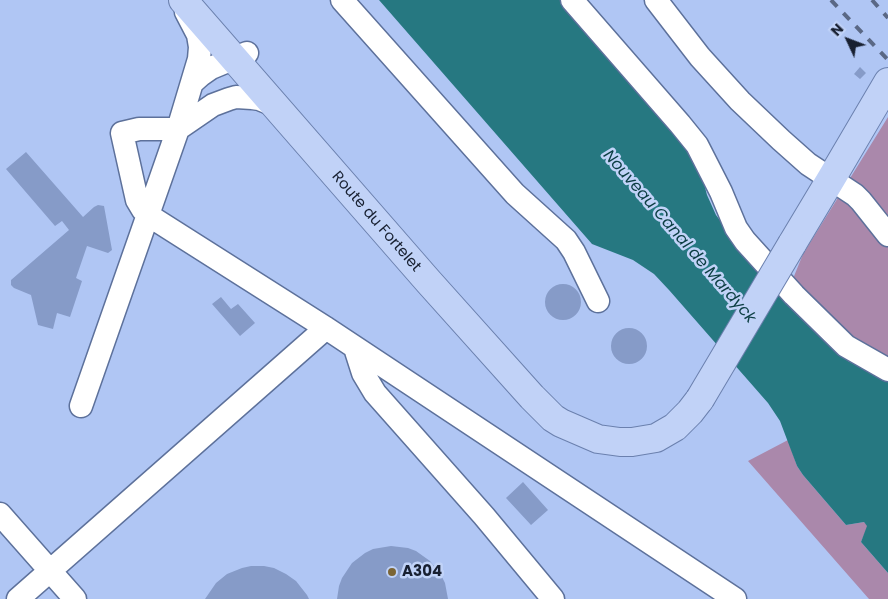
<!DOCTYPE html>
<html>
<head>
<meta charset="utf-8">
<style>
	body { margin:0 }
	#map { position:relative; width:888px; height:599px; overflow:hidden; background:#b0c6f4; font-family:Poppins,sans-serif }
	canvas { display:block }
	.north { position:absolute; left:823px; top:15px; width:50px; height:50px; -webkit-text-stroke:4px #c1d3f8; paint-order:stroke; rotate:313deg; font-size:14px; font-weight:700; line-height:20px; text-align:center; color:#182031 }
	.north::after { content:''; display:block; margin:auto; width:18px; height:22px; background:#182031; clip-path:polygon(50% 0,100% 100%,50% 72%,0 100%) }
</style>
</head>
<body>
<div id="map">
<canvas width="888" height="599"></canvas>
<div class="north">N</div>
</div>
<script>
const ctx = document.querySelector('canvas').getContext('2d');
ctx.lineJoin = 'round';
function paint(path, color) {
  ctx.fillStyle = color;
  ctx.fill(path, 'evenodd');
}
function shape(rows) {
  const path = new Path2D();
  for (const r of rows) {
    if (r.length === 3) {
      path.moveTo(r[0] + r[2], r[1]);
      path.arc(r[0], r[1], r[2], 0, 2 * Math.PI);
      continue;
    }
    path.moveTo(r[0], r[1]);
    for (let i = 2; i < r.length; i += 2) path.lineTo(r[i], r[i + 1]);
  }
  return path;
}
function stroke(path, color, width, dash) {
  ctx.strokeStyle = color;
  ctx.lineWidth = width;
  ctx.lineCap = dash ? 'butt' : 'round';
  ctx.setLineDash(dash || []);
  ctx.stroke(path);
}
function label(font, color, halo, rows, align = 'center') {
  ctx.font = font + ' Poppins,sans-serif';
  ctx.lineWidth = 5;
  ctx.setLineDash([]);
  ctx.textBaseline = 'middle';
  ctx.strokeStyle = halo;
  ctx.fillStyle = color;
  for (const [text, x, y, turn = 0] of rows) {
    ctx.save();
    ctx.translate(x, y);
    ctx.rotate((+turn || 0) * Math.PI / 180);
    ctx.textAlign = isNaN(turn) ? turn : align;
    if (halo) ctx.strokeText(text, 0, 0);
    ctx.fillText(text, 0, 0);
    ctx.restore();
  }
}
paint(shape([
	[888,117,888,382,848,361,840,355,832,348,786,296,803,254],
	[788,440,797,466,803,475,846,525,864,522,868,526,861,542,888,573,888,599,869,599,748,461]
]), '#aa88ab');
paint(shape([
	[379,0,560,0,696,153,707,195,716,215,722,223,832,348,848,361,888,382,888,573,861,542,867,526,864,522,846,525,803,475,797,466,780,421,768,403,669,290,654,274,633,260,592,244]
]), '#267881');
paint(shape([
	[860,67,866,73,860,79,854,74],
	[26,152,83,217,94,207,98,205,104,206,112,250,108,253,87,246,76,278,82,281,70,317,57,313,53,329,38,325,31,295,14,288,11,285,11,280,69,230,62,221,55,226,6,169],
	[563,302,18],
	[221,297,231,309,238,304,255,323,240,336,212,304],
	[629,346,18],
	[523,482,548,510,531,525,506,498],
	[391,546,408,548,416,551,430,561,441,575,445,583,448,599,337,599,339,586,342,578,352,563,365,553,373,549],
	[251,566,264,566,274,568,286,574,296,581,307,595,309,599,205,599,216,583,227,574,242,568]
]), '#869bc8');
const minor = shape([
	[342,0,515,194,566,240,574,252,598,301],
	[572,0,680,124,697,145,721,192,736,228,745,241,794,295,846,346,888,370],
	[656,0,700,57,740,101,781,140,808,164,855,195,861,201,888,235],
	[192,83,201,75,211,68,247,53],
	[274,105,259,99,252,98,236,97,229,99,213,105,178,129,139,129,122,133,137,200,143,210,148,215,326,328,735,599],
	[355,348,363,373,375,393,484,516,553,599],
	[81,406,178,129,199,59,200,47,198,35,186,12],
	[0,514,75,599],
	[18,599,326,328]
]);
const major = shape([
	[183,0,428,281,532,397,553,418,561,423,598,439,620,442,632,442,656,438,675,427,690,412,700,399],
	[792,244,831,179,888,82]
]);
stroke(minor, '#5d719b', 25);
stroke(major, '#6b80ae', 30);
stroke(minor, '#fff', 22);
stroke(major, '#c1d2f7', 28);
stroke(shape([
	[831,0,888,60],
	[872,0,888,18]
]), '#5a6885', 4, [9, 9]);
const majorBridge = shape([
	[700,399,792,244]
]);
stroke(majorBridge, '#6b80ae', 30, []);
stroke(majorBridge, '#c1d2f7', 28);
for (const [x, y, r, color] of [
	[392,572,5,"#7b6535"]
]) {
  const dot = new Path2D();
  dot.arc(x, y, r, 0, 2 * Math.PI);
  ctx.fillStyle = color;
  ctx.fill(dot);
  stroke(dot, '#c1d3f8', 2);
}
label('15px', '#182031', '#c1d3f8', [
	["Route du Fortelet",376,222,49]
]);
label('bold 15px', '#182031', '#c1d3f8', [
	["A304",402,572]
], 'left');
label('italic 16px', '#0c3e43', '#c1d3f8', [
	["Nouveau Canal de Mardyck",679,237,49]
]);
</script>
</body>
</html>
